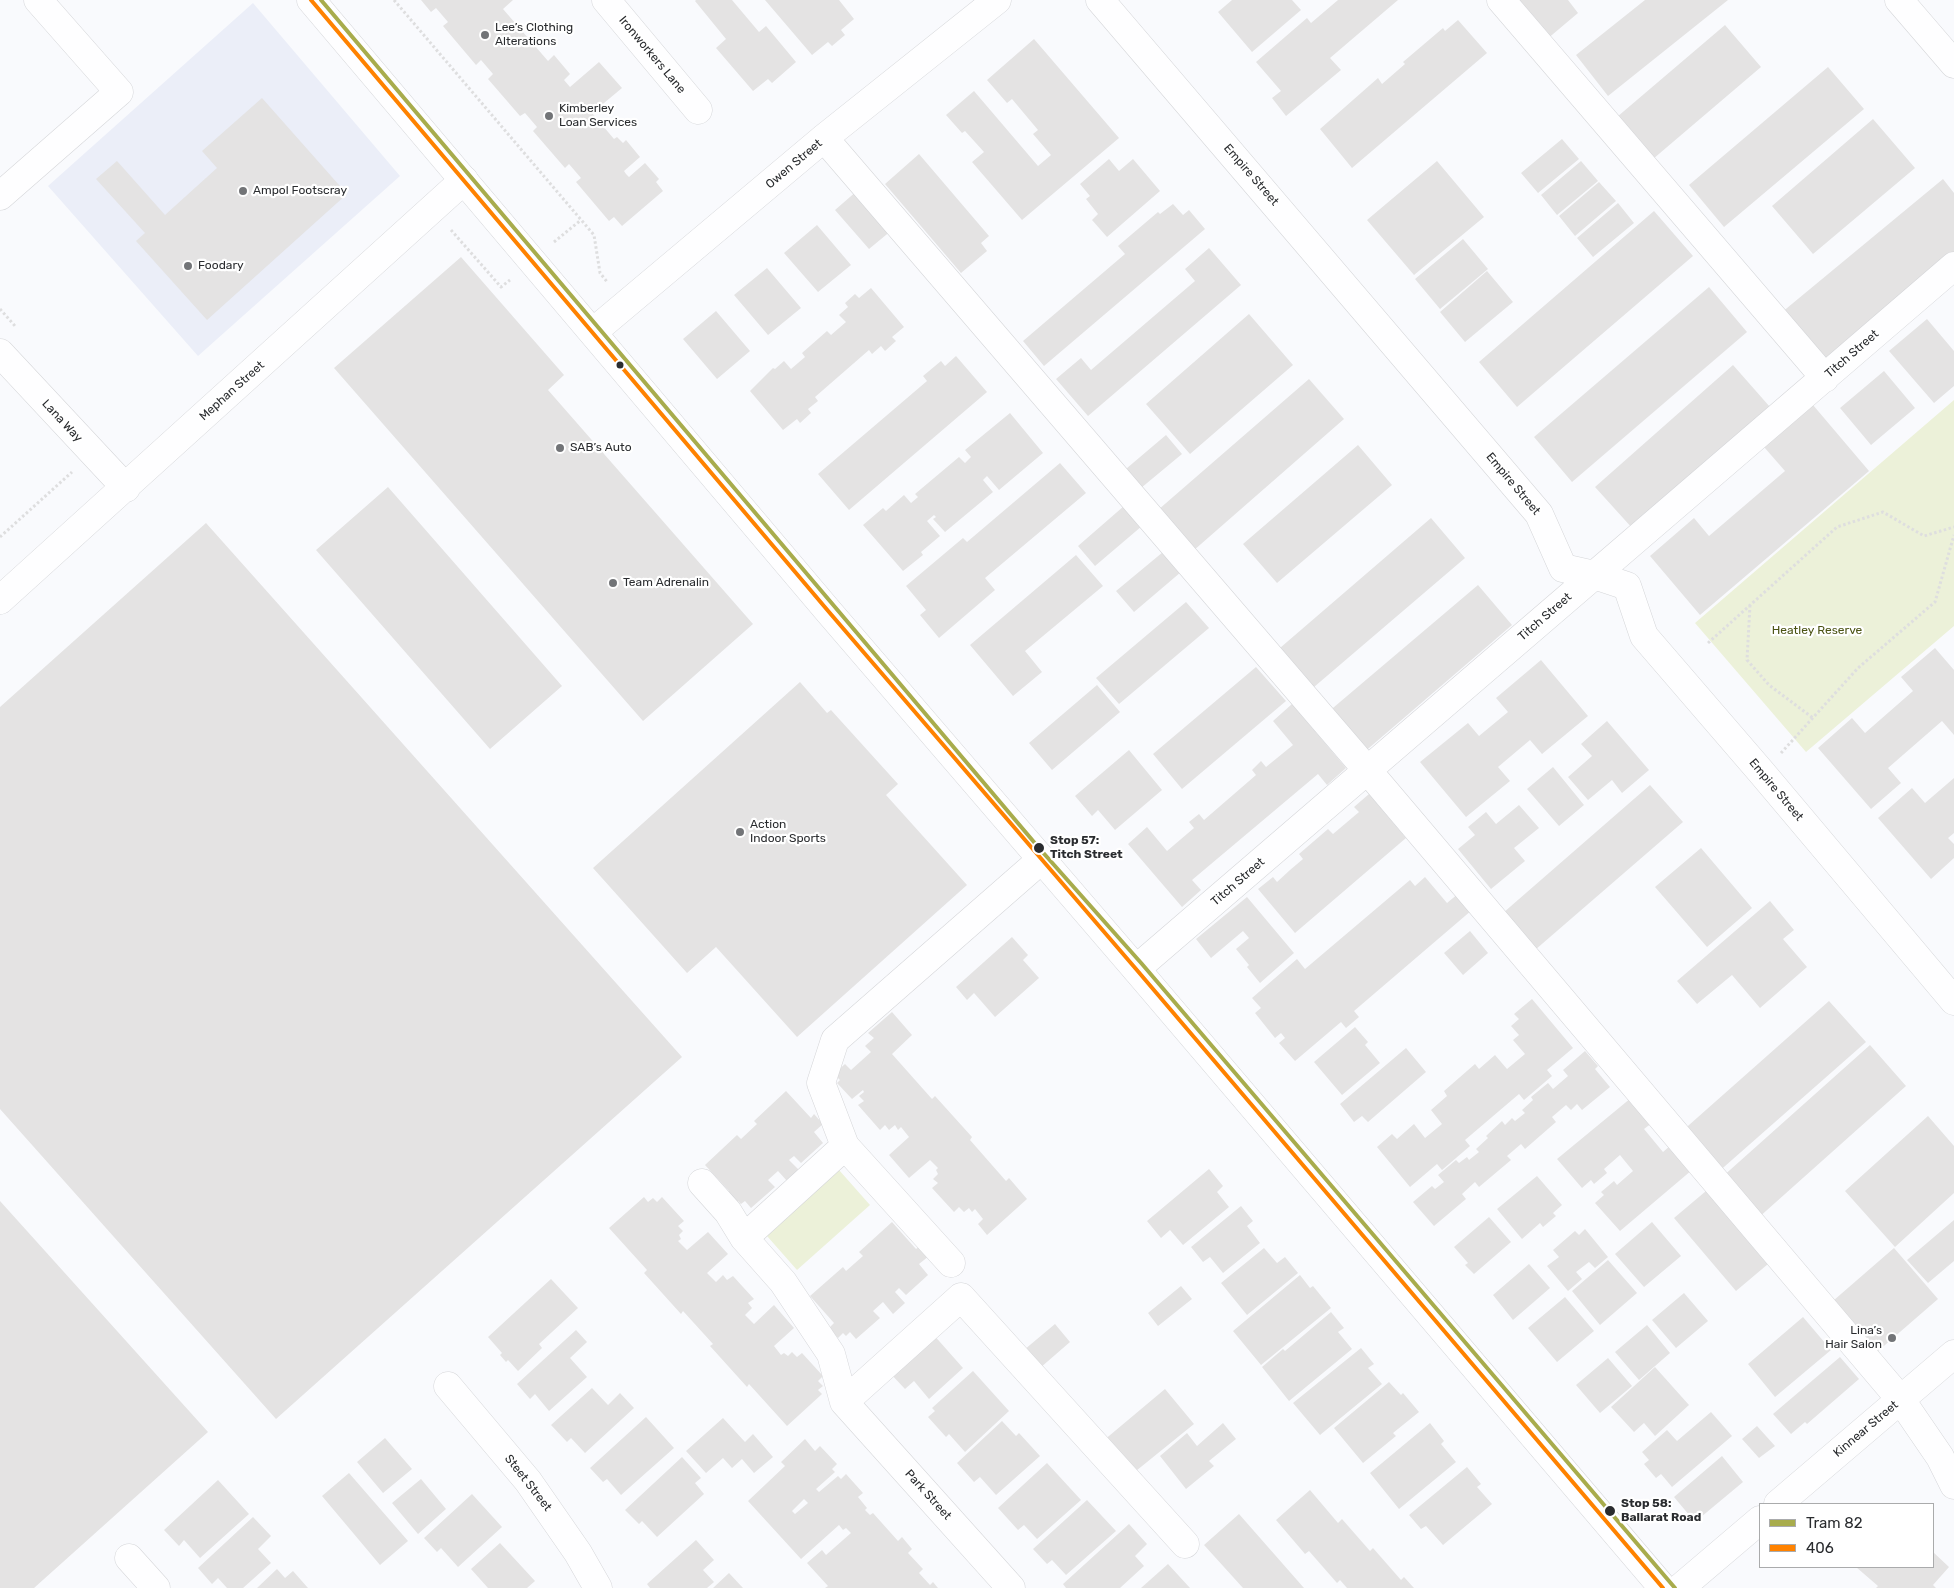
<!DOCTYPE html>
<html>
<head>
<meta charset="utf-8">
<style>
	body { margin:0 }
	#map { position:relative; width:1954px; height:1588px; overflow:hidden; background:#f9fafd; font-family:Rubik,sans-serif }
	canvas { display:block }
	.legend { position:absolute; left:1759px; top:1503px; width:175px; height:65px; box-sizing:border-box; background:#fff; border:1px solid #aaabac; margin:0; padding:6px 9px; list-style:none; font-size:15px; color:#2a2c2f }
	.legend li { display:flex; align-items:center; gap:10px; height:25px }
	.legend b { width:25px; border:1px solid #aaabac }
</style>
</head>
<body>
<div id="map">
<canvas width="1954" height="1588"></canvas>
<ul class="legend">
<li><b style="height:6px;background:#a8ac4c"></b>Tram 82</li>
<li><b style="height:6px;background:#ff8200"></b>406</li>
</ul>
</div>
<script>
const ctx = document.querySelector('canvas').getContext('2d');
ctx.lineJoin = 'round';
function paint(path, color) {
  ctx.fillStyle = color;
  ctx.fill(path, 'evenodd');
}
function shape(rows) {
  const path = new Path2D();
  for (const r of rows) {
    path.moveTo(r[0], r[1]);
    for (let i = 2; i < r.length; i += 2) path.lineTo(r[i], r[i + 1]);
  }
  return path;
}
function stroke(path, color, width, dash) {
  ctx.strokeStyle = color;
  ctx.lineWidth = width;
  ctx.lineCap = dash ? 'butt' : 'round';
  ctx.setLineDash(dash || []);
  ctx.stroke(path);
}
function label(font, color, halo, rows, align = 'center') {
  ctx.font = font + ' Rubik,sans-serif';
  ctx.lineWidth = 4.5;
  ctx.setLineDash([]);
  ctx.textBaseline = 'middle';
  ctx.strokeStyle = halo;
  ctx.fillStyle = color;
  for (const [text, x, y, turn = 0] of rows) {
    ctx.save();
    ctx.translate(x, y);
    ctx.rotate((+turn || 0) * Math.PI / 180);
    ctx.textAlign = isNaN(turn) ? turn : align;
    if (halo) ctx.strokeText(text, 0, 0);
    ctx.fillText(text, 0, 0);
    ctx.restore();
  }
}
paint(shape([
	[253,3,400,176,198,356,48,186]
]), '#ebeef8');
paint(shape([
	[1954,400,1954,626,1806,752,1695,623],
	[839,1170,870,1205,797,1270,767,1236]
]), '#ecf1d9');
paint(shape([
	[421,0,513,0,503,9,548,61,554,55,570,74,564,80,570,87,599,62,622,88,592,113,614,139,617,137,623,143,626,140,640,157,624,171,626,174,629,177,645,163,659,179,656,182,663,191,622,226,614,217,609,221,576,182,581,178,569,164,565,168,533,131,537,127,525,113,520,116,488,79,493,74,481,60,476,65,443,26,448,22,436,8,431,12],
	[696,0,732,0,759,32,766,26,796,62,772,83,768,79,753,91,716,48,726,39,695,1],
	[765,0,839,0,854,19,841,30,845,35,832,46,828,42,812,55],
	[1232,0,1292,0,1301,10,1252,52,1218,12],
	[1338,0,1398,0,1330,58,1341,70,1286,116,1272,98,1281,91,1256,62,1307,18,1311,23],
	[1513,0,1568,0,1578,13,1546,40],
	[1645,0,1728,0,1608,96,1576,55],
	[1458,20,1487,53,1352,168,1320,129,1378,78,1382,84,1405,64,1403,62,1443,28,1445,31],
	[1725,25,1761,67,1653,159,1617,117],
	[1034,39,1119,138,1022,220,972,162,984,152,965,131,962,133,946,115,974,91,1038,166,1051,155,1033,134,1038,130,1012,99,1007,103,987,80],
	[1828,67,1864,109,1724,227,1689,185],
	[262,98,347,194,207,320,136,241,145,233,96,179,117,161,165,215,217,168,202,151],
	[1873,119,1915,168,1813,254,1772,206],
	[1562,139,1579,159,1538,193,1521,173],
	[919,154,989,236,981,243,987,251,961,273,885,184],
	[1109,159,1119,171,1133,159,1160,191,1107,237,1092,220,1098,214,1086,199,1090,196,1080,184],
	[1437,161,1484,217,1414,275,1367,220],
	[1581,161,1598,181,1557,215,1541,195],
	[1943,179,1954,193,1954,253,1822,363,1781,313],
	[1599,182,1616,201,1575,236,1559,216],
	[858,190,892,230,869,249,835,210],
	[1618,203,1634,223,1593,257,1577,238],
	[1173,204,1183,215,1189,210,1205,229,1044,366,1023,341,1125,254,1118,246,1158,212,1160,214],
	[1654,211,1693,256,1517,407,1479,362],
	[817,225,851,265,818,292,784,253],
	[1463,239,1488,269,1440,309,1415,279],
	[1209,248,1241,285,1088,416,1056,379,1081,358,1091,370,1195,281,1185,269],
	[461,257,564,375,548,390,753,624,643,721,334,368],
	[767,268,801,308,768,335,734,295],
	[1487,271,1513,302,1465,342,1440,312],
	[1709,287,1747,332,1572,482,1534,437],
	[871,288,904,327,892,337,896,341,885,351,881,346,872,354,869,350,815,397,818,401,808,409,811,413,800,423,797,419,783,430,750,391,773,368,775,369,784,361,791,369,805,357,802,353,827,331,831,335,846,322,839,315,848,307,845,303,855,294,859,298],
	[716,311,750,351,717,379,683,339],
	[1249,314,1293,365,1190,454,1146,404],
	[1927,319,1954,351,1954,386,1934,403,1889,351],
	[956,356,987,392,849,510,818,474,927,381,923,376,941,361,945,366],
	[1733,365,1770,407,1633,529,1595,487],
	[1884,371,1915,408,1871,445,1840,408],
	[1309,379,1344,419,1193,551,1158,510],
	[1813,405,1869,471,1700,615,1650,556,1694,518,1709,536,1785,471,1764,447],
	[1010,413,1043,453,999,490,987,476,983,480,993,492,945,532,933,519,936,517,934,515,927,521,940,536,921,552,923,555,903,571,863,525,883,508,886,511,904,495,911,503,918,497,915,494,959,457,965,463,971,457,965,450],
	[1166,435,1182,454,1135,493,1120,474],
	[1358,445,1392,485,1277,583,1243,544],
	[1060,463,1086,493,985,578,995,590,939,638,920,615,926,610,906,586,963,538,967,542],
	[388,487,562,686,490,749,316,550],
	[1124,506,1142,526,1095,566,1078,546],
	[1431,518,1465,558,1307,693,1273,654],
	[206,523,682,1057,276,1419,0,1109,0,707],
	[1163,552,1181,572,1134,612,1116,591],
	[1076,555,1103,586,1025,651,1042,672,1013,696,970,645],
	[1478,585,1512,625,1362,754,1327,713],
	[1186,602,1209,628,1119,704,1096,678],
	[1935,648,1954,670,1954,735,1942,721,1888,768,1901,783,1871,809,1818,748,1852,718,1865,733,1913,691,1901,677],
	[1541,660,1588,716,1542,754,1530,740,1498,767,1510,781,1466,817,1420,762,1468,723,1479,736,1508,712,1496,698],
	[1256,667,1286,701,1182,789,1153,754],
	[800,682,827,713,831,710,898,784,886,795,967,885,797,1037,716,947,687,973,593,868],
	[1097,685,1120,712,1052,770,1029,743],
	[1292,704,1346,768,1327,785,1318,774,1192,880,1201,890,1182,907,1128,844,1147,827,1167,851,1194,828,1189,822,1199,814,1204,820,1256,775,1252,770,1261,761,1266,767,1293,745,1273,721],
	[1607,721,1649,770,1622,793,1612,780,1588,800,1568,777,1592,756,1581,744],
	[1129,750,1162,790,1115,830,1098,810,1092,816,1075,796],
	[1553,767,1584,805,1559,826,1527,789],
	[1954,778,1954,833,1948,838,1954,844,1954,858,1931,879,1878,818,1912,788,1925,803],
	[1650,785,1683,822,1535,950,1503,913],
	[1369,794,1406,838,1295,933,1258,889,1273,877,1277,882,1290,870,1303,859,1299,854,1328,829,1333,834,1359,812,1354,807],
	[1519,805,1539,828,1514,848,1525,861,1491,889,1458,849,1475,835,1468,827,1486,812,1496,824],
	[1701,848,1752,908,1707,947,1655,887],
	[1425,877,1447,903,1459,893,1472,910,1354,1011,1359,1017,1346,1028,1341,1022,1295,1061,1279,1043,1285,1038,1281,1033,1275,1038,1255,1013,1261,1008,1252,998,1297,959,1305,969,1410,880,1415,886],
	[1247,897,1294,953,1260,983,1247,967,1249,965,1236,949,1249,938,1243,931,1211,958,1196,939],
	[1770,901,1794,930,1783,939,1807,967,1760,1008,1732,975,1697,1004,1677,981],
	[1470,931,1488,953,1463,975,1444,953],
	[1012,937,1028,955,1023,960,1039,978,995,1017,974,993,967,1000,956,987],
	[1532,999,1573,1048,1547,1070,1552,1076,1524,1100,1519,1094,1465,1140,1470,1146,1442,1170,1437,1164,1410,1187,1377,1147,1392,1134,1397,1139,1414,1124,1425,1138,1442,1124,1431,1110,1447,1096,1444,1091,1475,1064,1479,1069,1495,1055,1507,1069,1525,1054,1513,1040,1519,1035,1511,1026,1519,1019,1514,1014],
	[1829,1001,1866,1042,1716,1174,1680,1133],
	[892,1012,912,1035,892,1054,932,1099,935,1096,972,1137,970,1140,1006,1181,1009,1178,1027,1199,987,1235,978,1224,983,1219,975,1209,972,1212,969,1208,964,1212,959,1207,954,1212,932,1188,938,1183,933,1179,938,1174,936,1170,938,1168,930,1160,909,1178,889,1155,909,1137,901,1127,898,1130,895,1125,889,1130,885,1125,880,1130,858,1105,864,1101,859,1096,864,1092,863,1090,852,1099,837,1083,840,1080,834,1074,845,1064,851,1070,871,1052,865,1046,874,1038,868,1033],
	[1355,1027,1368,1042,1365,1045,1380,1063,1342,1095,1314,1062],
	[1870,1045,1906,1086,1757,1219,1721,1178],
	[1406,1048,1426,1072,1368,1122,1362,1116,1354,1122,1340,1104],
	[1585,1051,1598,1066,1595,1069,1610,1087,1582,1110,1577,1104,1571,1110,1566,1105,1552,1117,1556,1122,1525,1149,1521,1144,1507,1156,1511,1160,1479,1187,1475,1182,1462,1194,1466,1199,1434,1226,1413,1202,1432,1186,1435,1189,1444,1182,1438,1175,1456,1160,1459,1163,1467,1157,1469,1160,1479,1152,1476,1149,1488,1138,1486,1136,1502,1121,1505,1125,1512,1118,1515,1121,1525,1113,1522,1110,1533,1100,1531,1097,1548,1083,1553,1089,1568,1076,1563,1070],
	[786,1091,811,1118,814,1114,823,1124,814,1132,823,1143,801,1163,794,1156,789,1160,800,1171,788,1182,778,1171,768,1180,775,1187,751,1208,745,1201,741,1204,738,1201,732,1206,724,1196,729,1191,705,1165,737,1135,741,1139,757,1124,754,1121],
	[1631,1098,1652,1123,1644,1129,1663,1152,1671,1145,1692,1170,1620,1231,1595,1203,1604,1195,1601,1192,1614,1181,1617,1185,1633,1171,1624,1160,1620,1155,1604,1169,1607,1173,1594,1184,1591,1180,1582,1188,1557,1159],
	[1928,1116,1954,1146,1954,1193,1895,1247,1845,1191],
	[1209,1169,1223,1186,1217,1192,1229,1207,1183,1245,1170,1230,1161,1238,1147,1221],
	[1537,1176,1562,1205,1553,1213,1556,1216,1543,1227,1540,1223,1522,1239,1497,1209],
	[1706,1191,1768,1264,1736,1291,1674,1218],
	[644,1197,648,1202,653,1198,657,1202,662,1197,684,1221,678,1226,683,1231,679,1235,681,1239,678,1241,687,1250,708,1232,728,1254,707,1273,716,1282,723,1275,727,1280,733,1276,743,1287,754,1299,748,1303,752,1308,745,1315,754,1324,774,1305,794,1328,774,1346,781,1355,784,1353,788,1356,792,1352,797,1357,802,1353,823,1376,818,1381,823,1386,818,1390,822,1394,787,1426,749,1384,747,1387,710,1346,713,1344,683,1311,681,1314,644,1273,647,1270,609,1228],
	[0,1201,208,1432,34,1588,0,1588],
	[1241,1206,1253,1221,1247,1226,1260,1243,1223,1273,1210,1257,1203,1262,1191,1247],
	[1489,1217,1511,1242,1474,1274,1465,1265,1468,1263,1454,1247],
	[1954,1220,1954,1261,1928,1283,1907,1260],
	[892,1222,916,1249,920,1246,929,1256,919,1264,928,1275,906,1295,899,1288,895,1292,905,1303,893,1314,883,1302,873,1311,880,1318,856,1339,850,1332,846,1336,843,1333,838,1338,829,1328,834,1323,810,1296,843,1267,846,1271,863,1256,859,1252],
	[1652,1222,1681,1256,1644,1287,1615,1254],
	[1585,1229,1608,1257,1595,1268,1589,1262,1576,1272,1582,1279,1568,1291,1547,1266,1559,1257,1553,1250,1575,1231,1579,1235],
	[1264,1248,1277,1263,1285,1257,1298,1273,1247,1315,1221,1283],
	[1894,1248,1938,1299,1870,1358,1826,1307],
	[1608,1260,1637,1293,1600,1325,1572,1291],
	[1529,1264,1550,1288,1513,1320,1493,1295],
	[1300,1275,1310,1288,1313,1286,1331,1308,1261,1365,1233,1331],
	[551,1279,578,1308,539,1344,542,1348,518,1371,508,1360,506,1362,500,1355,502,1353,488,1337],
	[1181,1286,1192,1299,1158,1326,1148,1313],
	[1684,1293,1708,1321,1676,1348,1652,1320],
	[1565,1297,1594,1331,1557,1362,1528,1328],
	[1331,1312,1344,1328,1338,1332,1352,1349,1289,1401,1262,1367,1283,1349,1285,1351],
	[1803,1317,1831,1350,1775,1397,1748,1364],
	[1055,1324,1070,1342,1040,1368,1024,1350],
	[1647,1325,1670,1353,1639,1380,1615,1352],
	[576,1330,587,1342,570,1358,587,1377,549,1411,535,1394,530,1399,517,1384],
	[932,1333,963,1368,929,1399,914,1381,905,1389,889,1372],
	[1361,1348,1374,1364,1368,1368,1382,1384,1320,1435,1293,1403],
	[1840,1357,1859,1379,1807,1424,1805,1422,1791,1434,1773,1414],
	[1608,1358,1632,1386,1600,1413,1576,1385],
	[1655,1367,1689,1405,1655,1436,1644,1423,1634,1432,1611,1407],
	[973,1371,1009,1411,965,1452,949,1434,946,1437,928,1417,935,1411,932,1408],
	[1389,1382,1401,1395,1403,1393,1419,1412,1393,1433,1396,1436,1363,1463,1334,1428],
	[592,1388,608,1405,620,1393,634,1408,585,1453,571,1438,567,1442,551,1425],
	[1165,1389,1194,1424,1131,1475,1103,1441],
	[1711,1412,1732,1436,1672,1487,1661,1474,1656,1478,1644,1464,1649,1460,1642,1452,1667,1430,1677,1441],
	[646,1417,674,1448,621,1495,607,1479,603,1482,590,1468],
	[723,1418,745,1442,753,1434,773,1457,754,1473,742,1459,732,1468,723,1458,706,1473,686,1451],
	[1002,1421,1016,1436,1019,1433,1040,1456,996,1495,980,1477,974,1482,957,1463],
	[1223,1423,1236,1439,1209,1461,1214,1466,1186,1489,1160,1456,1187,1433,1197,1446],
	[1430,1423,1444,1441,1441,1444,1456,1462,1399,1509,1370,1473],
	[1757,1426,1775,1446,1759,1458,1742,1439],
	[385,1438,412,1469,383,1493,357,1462],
	[805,1439,815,1451,820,1446,837,1464,832,1469,835,1472,816,1489,819,1492,838,1476,841,1479,846,1474,863,1493,858,1497,867,1508,865,1510,870,1515,873,1513,898,1541,902,1537,912,1549,908,1553,923,1569,919,1573,930,1585,933,1582,938,1588,825,1588,828,1586,807,1563,822,1550,826,1555,851,1533,846,1528,843,1530,839,1525,801,1559,748,1501,785,1466,781,1462],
	[804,1499,808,1503,795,1514,792,1511],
	[1722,1456,1743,1482,1695,1522,1674,1497],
	[682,1457,701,1478,695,1483,704,1494,657,1537,642,1521,639,1524,625,1510],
	[1047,1463,1081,1500,1037,1539,1024,1525,1018,1530,998,1508],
	[1467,1467,1481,1484,1477,1487,1492,1504,1443,1545,1426,1526,1421,1529,1409,1515],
	[349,1473,408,1541,380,1565,322,1496],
	[421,1479,446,1509,418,1534,392,1503],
	[218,1480,249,1514,200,1558,184,1540,179,1546,164,1530],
	[1310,1490,1338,1523,1342,1519,1370,1551,1373,1548,1401,1580,1404,1577,1414,1588,1347,1588,1340,1580,1337,1583,1309,1551,1305,1554,1276,1520],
	[472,1494,502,1527,458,1567,441,1548,437,1552,424,1538],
	[1087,1500,1116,1531,1066,1575,1052,1560,1047,1564,1033,1549],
	[1239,1514,1304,1588,1243,1588,1204,1545],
	[253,1517,271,1536,258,1549,271,1563,243,1588,227,1588,218,1578,212,1584,198,1568],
	[1129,1524,1147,1544,1135,1556,1144,1566,1120,1588,1066,1588,1063,1584],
	[696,1540,714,1560,703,1570,714,1582,707,1588,650,1588,647,1584],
	[500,1543,535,1581,527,1588,488,1588,471,1569],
	[1933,1552,1949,1567,1933,1585,1936,1588,1876,1588,1878,1586,1856,1567,1933,1567],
	[1168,1564,1190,1588,1141,1588],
	[277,1569,285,1578,293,1571,308,1588,257,1588],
	[729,1573,743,1588,713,1588]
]), '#e4e3e3');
const minor = shape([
	[606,0,698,110],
	[1100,0,1539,514,1563,568,1594,575,1627,586,1644,636,1762,773,1954,1001],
	[1501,0,1825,378],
	[1899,0,1954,64],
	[824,138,1368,771,1901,1400,1940,1457,1954,1485],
	[0,196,119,92,38,0],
	[593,332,824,138,997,0],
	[0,353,126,488],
	[0,600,464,180],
	[1136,969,1954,266],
	[845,1146,951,1263],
	[702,1183,728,1212,744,1238,783,1282,831,1354,844,1402,1011,1588],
	[744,1238,845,1146,821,1083,835,1040,1042,859],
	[448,1386,528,1481,578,1553,598,1588],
	[844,1402,961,1297,1185,1544],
	[1778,1504,1954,1354],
	[129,1558,156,1588],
	[1680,1588,1760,1520]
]);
const major = shape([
	[311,0,829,612,1136,969,1663,1588]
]);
stroke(minor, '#d5d6d9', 29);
stroke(major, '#d5d6d9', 29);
stroke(shape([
	[394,0,594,235,600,273,608,283],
	[451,230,501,287,510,280],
	[554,242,581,220],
	[0,309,15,326],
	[0,537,72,472],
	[1750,605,1747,660,1769,685,1813,718],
	[1708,643,1837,527,1883,512,1924,536,1954,527],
	[1781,753,1858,668,1935,602,1954,535]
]), '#dededf', 3, [2.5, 2.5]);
stroke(minor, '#fefeff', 28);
stroke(major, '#fefeff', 28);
stroke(shape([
	[311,0,829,612,1136,969,1663,1588]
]), '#ff8200', 4);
stroke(shape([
	[321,0,1039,848,1142,964,1675,1588]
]), '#a8ac4c', 4);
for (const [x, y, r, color] of [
	[485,35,5,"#727477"],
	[549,116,5,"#727477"],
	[243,191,5,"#727477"],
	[188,266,5,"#727477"],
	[620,365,4.5,"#2a2c2f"],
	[560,448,5,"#727477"],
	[613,583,5,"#727477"],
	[740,832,5,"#727477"],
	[1039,848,6,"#2a2c2f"],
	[1892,1338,5,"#727477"],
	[1610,1511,6,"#2a2c2f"]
]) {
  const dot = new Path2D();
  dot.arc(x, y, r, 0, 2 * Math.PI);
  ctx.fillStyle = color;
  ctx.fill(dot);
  stroke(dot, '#fff', 2);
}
label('12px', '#2a2c2f', '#fff', [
	["Lee’s Clothing",495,28],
	["Alterations",495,42],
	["Kimberley",559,109],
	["Loan Services",559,123],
	["Ampol Footscray",253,191],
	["Foodary",198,266],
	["SAB’s Auto",570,448],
	["Team Adrenalin",623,583],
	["Action",750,825],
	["Indoor Sports",750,839],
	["Lina’s",1882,1331,"right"],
	["Hair Salon",1882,1345,"right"]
], 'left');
label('12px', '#2a2c2f', '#fff', [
	["Ironworkers Lane",652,55,50],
	["Owen Street",794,164,-40],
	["Empire Street",1251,175,49],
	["Titch Street",1852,354,-41],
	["Mephan Street",232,391,-42],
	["Lana Way",62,421,47],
	["Empire Street",1513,484,50],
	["Titch Street",1545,617,-41],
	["Empire Street",1776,790,50],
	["Titch Street",1238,882,-41],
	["Kinnear Street",1866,1429,-40],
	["Steet Street",528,1483,52],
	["Park Street",928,1495,48]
]);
label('12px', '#4b5314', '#fff', [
	["Heatley Reserve",1817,631]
]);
label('bold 12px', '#2a2c2f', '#fff', [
	["Stop 57:",1050,841],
	["Titch Street",1050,855],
	["Stop 58:",1621,1504],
	["Ballarat Road",1621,1518]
], 'left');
</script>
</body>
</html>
